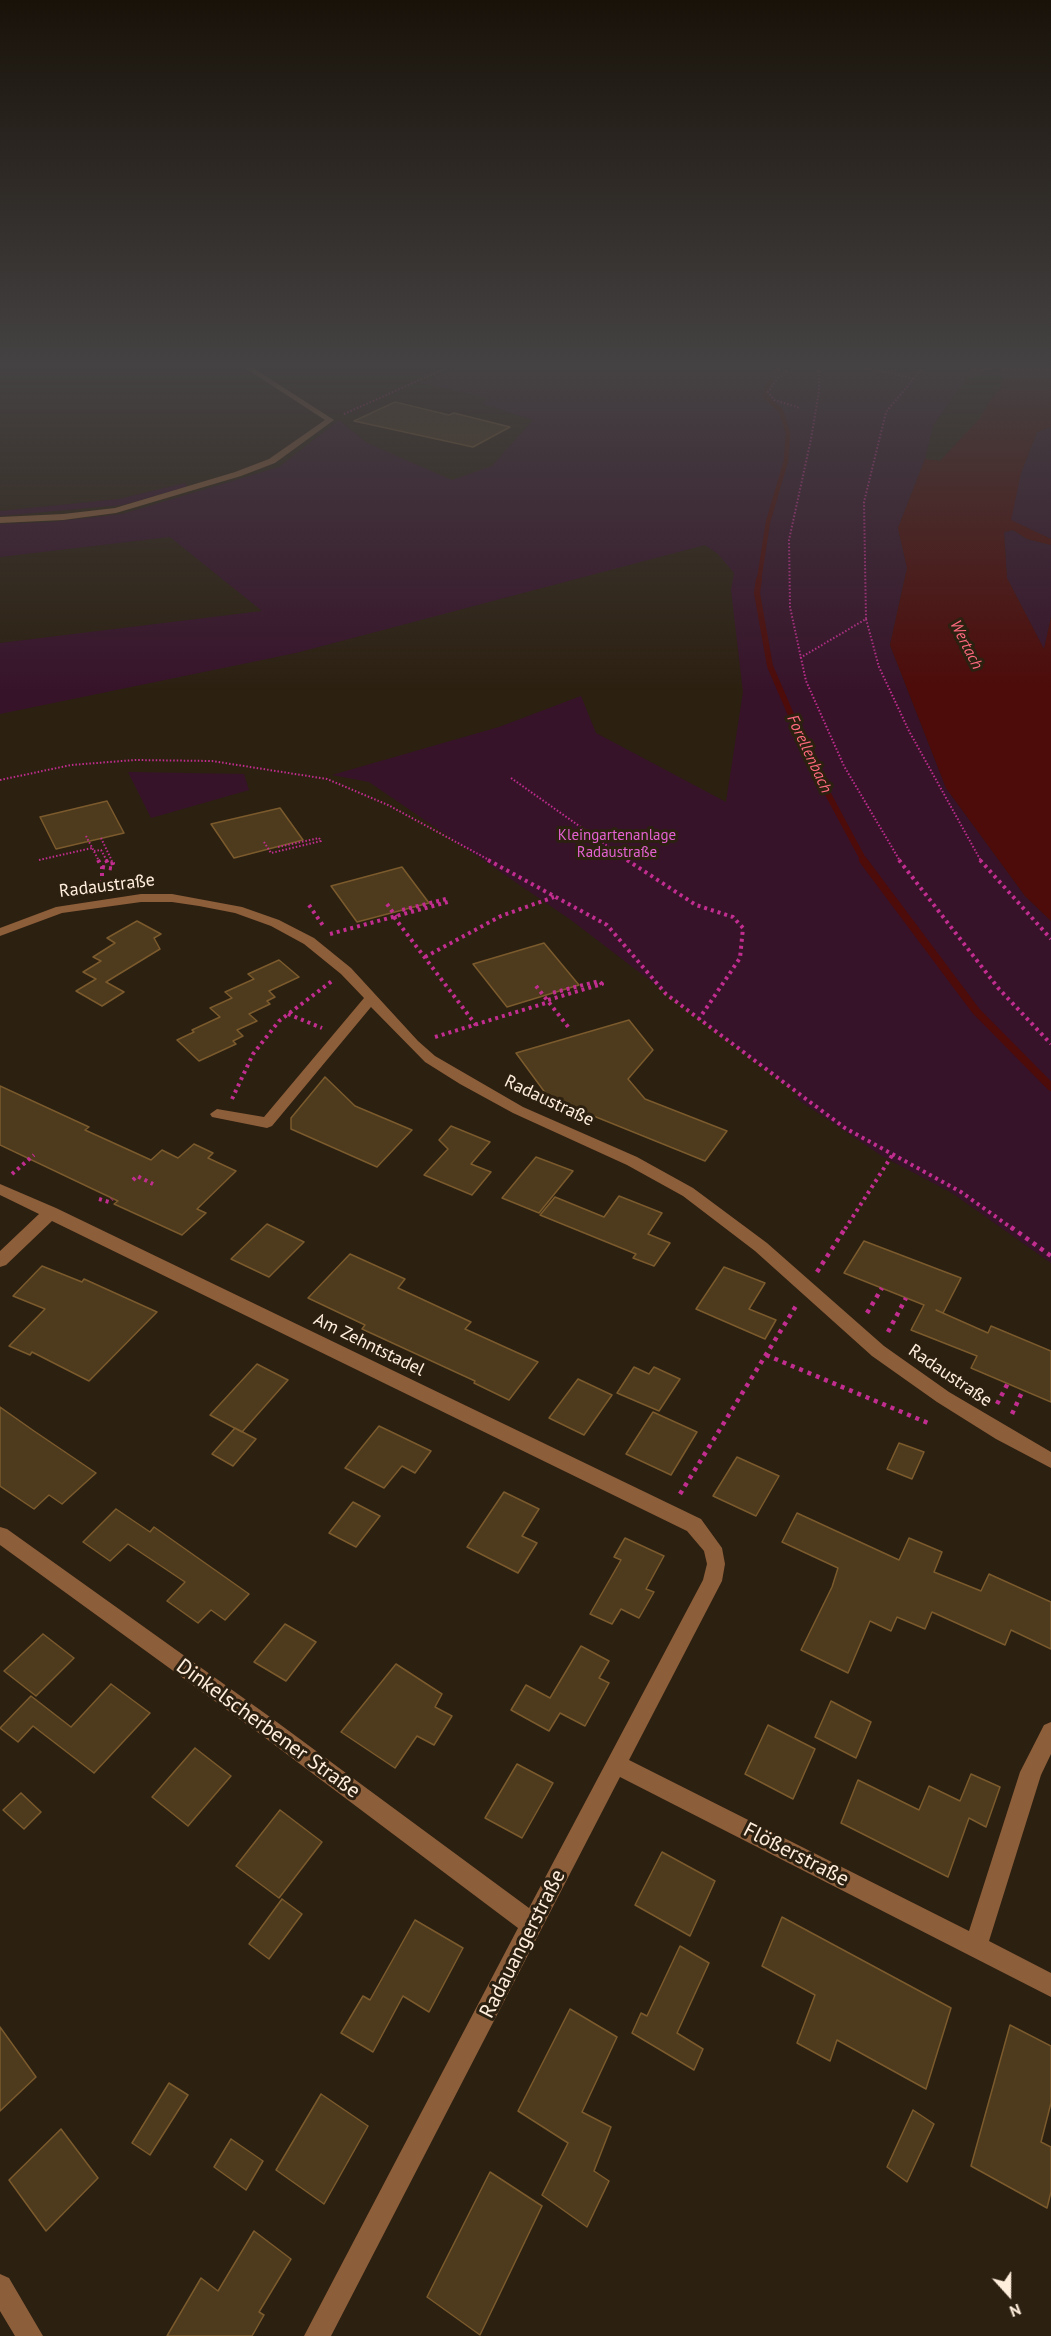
<!DOCTYPE html>
<html>
<head>
<meta charset="utf-8">
<style>
	body { margin:0 }
	#map { position:relative; width:1051px; height:2336px; overflow:hidden; background:#2c2011; font-family:"PT Sans",sans-serif }
	canvas { display:block }
	.north { position:absolute; left:979px; top:2264px; width:60px; height:60px; -webkit-text-stroke:4px #2c2011; paint-order:stroke; rotate:159deg; font-size:16px; font-weight:700; line-height:24px; text-align:center; color:#ffeedc }
	.north::after { content:''; display:block; margin:auto; width:21px; height:27px; background:#ffeedc; clip-path:polygon(50% 0,100% 100%,50% 72%,0 100%) }
</style>
</head>
<body>
<div id="map">
<canvas width="1051" height="2336"></canvas>
<div class="north">N</div>
</div>
<script>
const ctx = document.querySelector('canvas').getContext('2d');
ctx.lineJoin = 'round';
function paint(path, color) {
  ctx.fillStyle = color;
  ctx.fill(path, 'evenodd');
}
function shape(rows) {
  const path = new Path2D();
  for (const r of rows) {
    path.moveTo(r[0], r[1]);
    for (let i = 2; i < r.length; i += 2) path.lineTo(r[i], r[i + 1]);
  }
  return path;
}
function stroke(path, color, width, dash) {
  ctx.strokeStyle = color;
  ctx.lineWidth = width;
  ctx.lineCap = dash ? 'butt' : 'round';
  ctx.setLineDash(dash || []);
  ctx.stroke(path);
}
function label(font, color, halo, rows, align = 'center') {
  ctx.font = font + ' "PT Sans",sans-serif';
  ctx.lineWidth = 6;
  ctx.setLineDash([]);
  ctx.textBaseline = 'middle';
  ctx.strokeStyle = halo;
  ctx.fillStyle = color;
  for (const [text, x, y, turn = 0] of rows) {
    ctx.save();
    ctx.translate(x, y);
    ctx.rotate((+turn || 0) * Math.PI / 180);
    ctx.textAlign = isNaN(turn) ? turn : align;
    if (halo) ctx.strokeText(text, 0, 0);
    ctx.fillText(text, 0, 0);
    ctx.restore();
  }
}
paint(shape([
	[462,364,971,364,968,376,933,426,925,459,898,528,907,568,890,645,946,788,1025,896,1051,921,1051,1263,952,1193,882,1156,794,1097,800,1095,571,920,369,782,332,775,499,727,581,696,596,733,726,802,743,692,731,590,734,573,718,554,705,545,296,653,0,714,0,643,262,611,170,537,0,557,0,524,50,522,122,514,279,467,339,420,367,443,452,480,492,466,533,420,482,404,488,398,420,383],
	[1051,427,1051,539,1010,520,1021,473,1037,432],
	[185,483,187,487,123,505,0,516,0,511,119,499],
	[1013,530,1027,539,1051,545,1051,617,1044,650,1007,578,1004,532],
	[128,772,244,774,249,790,151,818]
]), '#37132a');
paint(shape([
	[971,364,1051,364,1051,427,1037,432,1021,473,1011,520,1051,539,1051,545,1027,539,1013,530,1004,532,1007,578,1044,649,1051,617,1051,921,1025,896,946,788,890,645,907,568,898,528,925,459,940,461,980,418,993,396,1000,389,1003,380,999,369,982,372,972,379,968,376]
]), '#4d0b09');
stroke(shape([
	[759,580,768,522,786,461,788,433,781,411,765,396,767,386,781,364]
]), '#4d0b09', 4.5);
stroke(shape([
	[759,579,757,593,770,666,814,768,864,861]
]), '#4d0b09', 6);
stroke(shape([
	[863,860,976,1011,1051,1087]
]), '#4d0b09', 8);
const building = shape([
	[395,402,449,415,454,413,510,427,473,447,354,421,395,402],
	[107,801,124,833,56,849,40,817,107,801],
	[280,808,303,840,234,858,211,824,280,808],
	[402,867,429,903,357,922,331,886,402,867],
	[137,921,161,934,154,938,160,949,106,982,124,992,102,1006,76,991,96,979,83,972,101,961,93,957,115,943,107,938,137,921],
	[544,943,579,985,507,1007,473,964,544,943],
	[279,960,299,977,269,991,275,997,267,1001,270,1004,249,1014,257,1021,237,1030,243,1036,233,1041,236,1044,199,1061,177,1040,194,1032,192,1030,220,1017,210,1008,232,998,225,992,254,979,248,974,279,960],
	[629,1020,653,1050,628,1079,645,1099,727,1131,705,1161,549,1098,516,1053,629,1020],
	[325,1077,355,1106,412,1130,377,1167,291,1129,291,1118,325,1077],
	[0,1086,89,1127,85,1130,151,1160,162,1150,178,1158,194,1144,213,1153,208,1158,236,1171,197,1209,206,1213,182,1235,114,1204,118,1201,0,1145,0,1086],
	[451,1126,490,1142,471,1164,491,1172,472,1195,424,1175,448,1149,439,1140,451,1126],
	[536,1157,573,1171,539,1213,502,1198,536,1157],
	[619,1196,662,1213,648,1234,670,1243,654,1266,633,1258,636,1254,540,1215,555,1197,604,1217,619,1196],
	[267,1224,304,1242,269,1277,231,1259,267,1224],
	[864,1241,961,1278,943,1313,936,1310,988,1333,991,1326,1051,1351,1051,1402,971,1368,977,1356,911,1330,924,1305,844,1273,864,1241],
	[350,1254,405,1279,398,1288,471,1322,465,1329,538,1362,509,1400,474,1383,475,1381,362,1329,365,1325,308,1298,350,1254],
	[42,1266,82,1282,84,1279,157,1312,89,1381,32,1352,30,1355,9,1346,45,1309,13,1296,42,1266],
	[724,1267,765,1283,749,1309,776,1320,765,1339,696,1309,724,1267],
	[257,1364,288,1380,242,1432,210,1415,257,1364],
	[634,1367,649,1374,654,1367,680,1379,659,1411,617,1393,634,1367],
	[578,1379,612,1395,584,1435,549,1418,578,1379],
	[0,1407,34,1431,96,1473,62,1504,49,1495,34,1509,0,1486,0,1407],
	[653,1412,697,1432,671,1475,626,1454,653,1412],
	[379,1426,431,1451,415,1473,402,1466,384,1488,345,1468,379,1426],
	[235,1428,256,1439,233,1466,212,1454,235,1428],
	[899,1443,924,1452,912,1479,887,1469,899,1443],
	[737,1457,779,1476,756,1516,713,1496,737,1457],
	[504,1492,539,1509,522,1536,537,1543,518,1573,467,1547,504,1492],
	[353,1502,380,1516,356,1547,329,1533,353,1502],
	[116,1509,150,1532,154,1527,249,1594,225,1620,211,1610,198,1623,167,1601,185,1582,128,1544,110,1561,83,1542,116,1509],
	[797,1513,899,1560,909,1538,942,1552,934,1572,981,1591,989,1574,1051,1602,1051,1649,1011,1630,1005,1645,932,1612,925,1629,897,1617,891,1631,870,1621,848,1673,801,1650,832,1587,838,1568,782,1542,797,1513],
	[625,1538,664,1556,646,1589,654,1592,639,1618,621,1609,612,1624,590,1614,621,1560,614,1557,625,1538],
	[285,1624,316,1642,286,1681,254,1662,285,1624],
	[43,1634,74,1658,36,1696,4,1671,43,1634],
	[581,1646,609,1661,599,1678,609,1683,585,1726,560,1713,549,1731,511,1710,526,1685,550,1698,581,1646],
	[396,1664,442,1694,435,1707,452,1716,434,1745,417,1736,395,1768,341,1732,396,1664],
	[111,1684,150,1713,94,1773,33,1726,18,1742,0,1728,31,1696,71,1727,111,1684],
	[831,1701,871,1722,856,1758,815,1737,831,1701],
	[768,1725,815,1749,793,1799,745,1774,768,1725],
	[195,1748,231,1776,188,1826,152,1797,195,1748],
	[517,1764,553,1783,522,1838,485,1818,517,1764],
	[971,1774,1000,1787,986,1827,969,1818,948,1877,841,1823,858,1780,919,1810,929,1786,960,1801,971,1774],
	[21,1793,41,1812,24,1829,3,1810,21,1793],
	[280,1810,322,1842,279,1898,236,1866,280,1810],
	[662,1852,715,1881,690,1936,635,1905,662,1852],
	[282,1899,302,1914,269,1959,249,1944,282,1899],
	[782,1917,951,2008,926,2089,837,2040,830,2061,797,2043,815,1995,762,1966,782,1917],
	[415,1920,463,1948,429,2012,403,1996,373,2052,341,2033,363,1996,370,2000,415,1920],
	[680,1946,709,1963,677,2033,703,2049,694,2070,632,2033,641,2013,647,2016,680,1946],
	[570,2009,617,2037,582,2112,611,2127,594,2171,609,2181,587,2227,542,2195,568,2143,518,2111,570,2009],
	[1010,2025,1051,2046,1051,2103,1041,2142,1051,2147,1051,2192,1047,2208,971,2166,1010,2025],
	[0,2027,36,2077,0,2111,0,2027],
	[169,2083,188,2095,150,2155,132,2143,169,2083],
	[321,2094,368,2126,324,2204,276,2170,321,2094],
	[913,2110,934,2124,907,2182,887,2167,913,2110],
	[61,2129,98,2178,46,2231,9,2180,61,2129],
	[231,2139,263,2161,246,2190,214,2167,231,2139],
	[490,2172,542,2206,480,2335,427,2297,490,2172],
	[254,2231,291,2259,259,2312,264,2315,252,2336,167,2336,201,2278,218,2291,254,2231]
]);
paint(building, '#4e3a1c');
stroke(building, '#7b5b2d', 1.5);
stroke(shape([
	[787,364,786,373,778,378,768,392,774,400,800,408],
	[819,364,819,391,811,439,789,540,790,607,806,681,844,766,900,861],
	[854,364,915,379],
	[344,414,455,364],
	[866,619,879,667,909,731,981,861],
	[800,658,866,619,864,502,886,412,926,364],
	[511,778,629,861],
	[0,780,71,765,135,760,212,761,327,779,388,805,491,861],
	[86,836,99,861],
	[101,838,112,861],
	[264,842,271,853,321,841,319,838,278,847],
	[94,851,101,850,107,861],
	[39,860,92,848]
]), '#c22d90', 2, [1.5, 2]);
stroke(shape([
	[98,860,102,867,102,887],
	[106,860,108,864,113,863,112,860],
	[488,860,607,925,666,994,806,1099,845,1128,961,1192,1013,1229],
	[627,860,696,905,733,917,743,928,740,958,699,1019],
	[899,860,999,989,1051,1044],
	[980,860,1051,939],
	[102,867,115,869],
	[387,904,396,917],
	[309,905,324,927],
	[394,917,476,1025],
	[330,934,448,902,446,899,402,910],
	[425,957,501,916,554,897],
	[536,986,569,1028],
	[548,1000,602,984,599,981,552,993],
	[288,1014,322,1028],
	[435,1037,549,1002],
	[232,1099,253,1054,279,1021,332,981],
	[12,1174,34,1155],
	[133,1180,137,1176,153,1184],
	[99,1199,109,1202,112,1199],
	[845,1229,893,1154]
]), '#c22d90', 4, [3, 4]);
stroke(shape([
	[1011,1227,1051,1256],
	[817,1272,846,1227],
	[867,1313,882,1288],
	[888,1332,906,1298],
	[766,1355,928,1423],
	[997,1404,1008,1383],
	[1012,1414,1023,1390],
	[680,1494,796,1306]
]), '#c22d90', 4.5, [4, 5]);
paint(shape([
	[239,364,247,364,334,420,275,463,241,476,116,513,63,520,0,523,0,517,63,514,115,508,235,472,269,459,325,420,239,364],
	[141,894,172,894,242,907,279,920,314,938,351,968,418,1041,435,1056,523,1107,637,1157,693,1188,767,1243,884,1346,949,1392,1051,1452,1051,1468,996,1439,937,1402,872,1356,755,1251,683,1196,627,1165,513,1113,460,1084,425,1062,371,1007,272,1126,267,1128,212,1117,210,1114,217,1109,264,1117,364,998,341,974,304,944,271,926,235,913,199,906,172,902,141,902,62,913,0,936,0,928,56,907,141,894],
	[0,1184,56,1208,701,1519,722,1548,725,1564,722,1581,629,1760,969,1931,1020,1772,1044,1725,1051,1722,1051,1754,1041,1775,989,1941,1051,1973,1051,1997,620,1777,331,2336,304,2336,518,1928,256,1731,0,1545,0,1527,7,1529,270,1717,529,1908,703,1580,707,1564,704,1551,687,1531,52,1221,6,1265,0,1267,0,1251,39,1214,0,1195,0,1184],
	[0,2274,9,2278,43,2336,15,2336,0,2311,0,2274]
]), '#8d5e3a');
const sky = ctx.createLinearGradient(0, 0, 0, 691);
sky.addColorStop(0, '#181209');
sky.addColorStop(0.53, '#454243');
sky.addColorStop(1, '#45424300');
ctx.fillStyle = sky;
ctx.fillRect(0, 0, 1051, 691);
label('15px', '#e562d2', '#2c2011', [
	["Kleingartenanlage",617,836],
	["Radaustraße",617,853]
]);
label('italic 16px', '#ff6a7f', '#2c2011', [
	["Wertach",966,645,63],
	["Forellenbach",809,754,65]
]);
label('18px', '#ffeedc', '#2c2011', [
	["Radaustraße",107,886,-7],
	["Radaustraße",549,1101,25],
	["Am Zehntstadel",369,1345,26],
	["Radaustraße",950,1376,34]
]);
label('21px', '#ffeedc', '#2c2011', [
	["Dinkelscherbener Straße",268,1729,36],
	["Flößerstraße",796,1855,27],
	["Radauangerstraße",523,1944,-63]
]);
</script>
</body>
</html>
